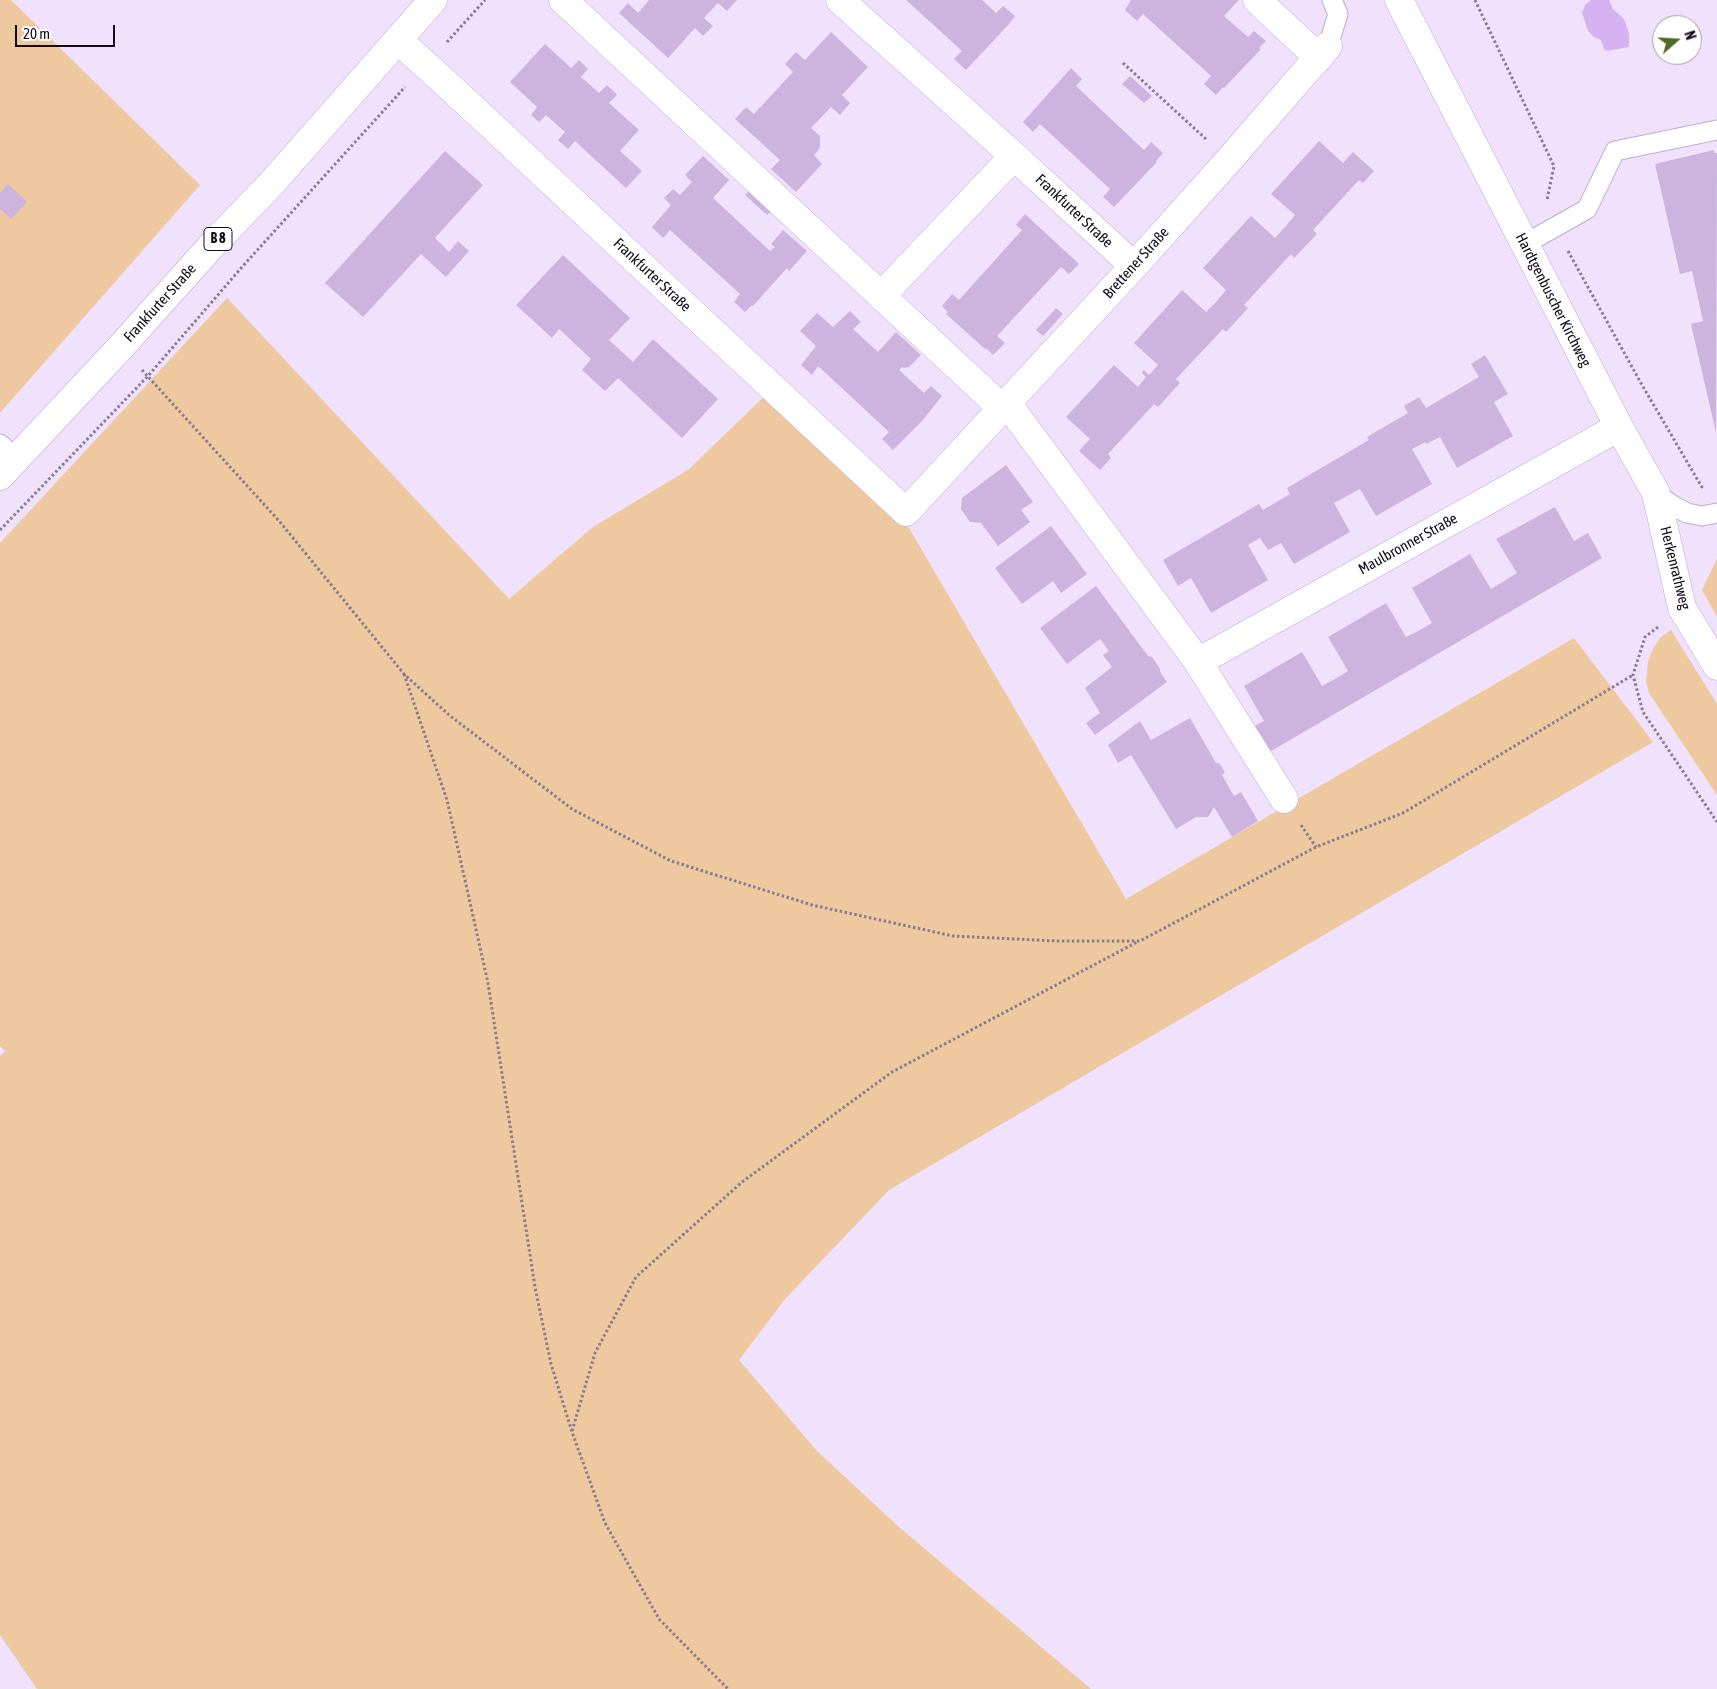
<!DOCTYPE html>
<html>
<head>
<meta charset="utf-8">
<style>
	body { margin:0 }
	#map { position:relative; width:1717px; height:1689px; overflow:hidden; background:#f0e1fc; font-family:"Asap Condensed",sans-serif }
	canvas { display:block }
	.north { position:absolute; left:1652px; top:15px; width:50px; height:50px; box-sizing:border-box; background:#fff; border:1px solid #a19da3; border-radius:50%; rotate:71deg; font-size:14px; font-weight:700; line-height:20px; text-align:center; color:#130a19 }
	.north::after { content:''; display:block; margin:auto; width:18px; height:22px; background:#4d6d23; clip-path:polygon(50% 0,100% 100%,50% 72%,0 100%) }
	.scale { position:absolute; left:15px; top:25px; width:100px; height:22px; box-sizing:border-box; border:2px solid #130a19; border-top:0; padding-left:6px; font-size:15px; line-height:18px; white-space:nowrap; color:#130a19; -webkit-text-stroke:4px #fff; paint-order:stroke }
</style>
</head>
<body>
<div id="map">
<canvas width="1717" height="1689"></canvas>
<div class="north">N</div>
<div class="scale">20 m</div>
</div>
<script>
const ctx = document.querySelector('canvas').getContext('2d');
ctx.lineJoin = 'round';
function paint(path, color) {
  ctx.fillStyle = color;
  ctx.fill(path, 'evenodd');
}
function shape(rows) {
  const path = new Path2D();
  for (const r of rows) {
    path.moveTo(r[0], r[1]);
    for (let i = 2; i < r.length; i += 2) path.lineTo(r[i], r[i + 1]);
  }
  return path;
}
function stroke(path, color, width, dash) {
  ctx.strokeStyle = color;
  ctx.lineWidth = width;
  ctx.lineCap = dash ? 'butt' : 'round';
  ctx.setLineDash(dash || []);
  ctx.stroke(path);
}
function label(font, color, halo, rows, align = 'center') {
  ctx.font = font + ' "Asap Condensed",sans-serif';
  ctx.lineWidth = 5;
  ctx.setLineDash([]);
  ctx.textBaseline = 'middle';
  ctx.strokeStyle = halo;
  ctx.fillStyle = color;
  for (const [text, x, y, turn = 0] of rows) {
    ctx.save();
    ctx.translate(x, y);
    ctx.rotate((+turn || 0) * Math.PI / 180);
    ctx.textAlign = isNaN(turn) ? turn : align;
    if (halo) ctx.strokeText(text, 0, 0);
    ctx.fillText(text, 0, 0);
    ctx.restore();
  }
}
paint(shape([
	[0,0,11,0,200,185,0,413],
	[227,298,509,599,593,527,688,470,770,391,909,528,1126,899,1574,638,1653,742,889,1190,785,1299,739,1360,817,1451,900,1528,1091,1689,37,1689,0,1635,0,1056,5,1051,0,1046,0,543],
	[1717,559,1717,617,1702,590],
	[1671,630,1717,704,1717,795,1649,693,1646,682,1648,661,1653,649,1660,638]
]), '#eec89e');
paint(shape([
	[1591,0,1609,0,1613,9,1624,19,1627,27,1629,34,1629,47,1607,51,1604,49,1601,40,1594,37,1588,31,1582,13,1585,5]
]), '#d6b2f3');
paint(shape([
	[649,0,737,0,727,11,718,3,704,18,713,26,703,36,695,28,668,58,619,13,628,3,638,13],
	[906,0,982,0,996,13,1003,6,1015,16,1009,24,966,70,954,59,962,51],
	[1131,0,1239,0,1224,16,1248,37,1254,31,1266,41,1259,48,1261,49,1224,88,1223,87,1216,95,1204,84,1211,76,1143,14,1137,21,1125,10],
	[831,32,868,67,842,95,850,103,840,115,831,107,811,128,820,136,820,148,814,155,822,164,796,192,771,169,780,160,735,119,746,107,754,114,793,72,785,64,796,52,805,60],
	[545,44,571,68,579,60,588,69,581,77,599,93,607,85,617,95,609,103,639,130,620,151,642,171,626,188,575,141,568,149,558,140,565,132,546,115,539,122,531,115,537,107,510,82],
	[1071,68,1082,79,1076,86,1144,150,1151,142,1163,153,1156,161,1157,162,1114,207,1103,197,1110,189,1040,124,1033,132,1023,122],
	[1130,76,1152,96,1144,103,1122,84],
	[1319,141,1343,163,1353,152,1374,171,1363,183,1359,180,1313,230,1317,234,1294,258,1291,254,1244,305,1248,308,1226,332,1223,329,1176,379,1180,383,1158,407,1154,404,1108,454,1111,458,1100,470,1079,451,1090,439,1066,417,1114,365,1138,387,1146,377,1142,373,1143,371,1144,370,1149,375,1158,365,1134,343,1182,290,1206,312,1216,302,1226,290,1203,268,1251,216,1275,238,1285,227,1295,215,1271,194],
	[1714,150,1714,153,1717,153,1716,433,1691,324,1703,321,1692,271,1680,274,1655,164],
	[445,151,483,185,435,238,449,252,458,241,469,251,446,277,421,254,363,317,325,283],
	[703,156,729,180,713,198,770,251,775,247,771,244,783,230,807,251,789,271,787,268,753,306,752,305,745,312,734,302,740,294,670,230,663,238,652,227,671,205,664,198,673,189,680,195,692,182,685,175],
	[8,184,27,202,11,219,0,209,0,193],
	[752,188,774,208,767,215,745,195],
	[1025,214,1079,264,1069,274,1061,267,997,336,1005,343,993,355,986,348,985,349,946,314,948,312,942,306,952,294,959,300,1022,230,1016,225],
	[563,255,630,318,609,340,633,362,653,339,718,399,682,438,618,378,605,391,582,370,591,359,559,329,552,338,516,305],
	[1056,308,1063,314,1043,336,1036,330],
	[850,311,861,322,853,329,878,352,896,332,921,355,909,367,904,368,902,367,899,370,924,393,931,386,942,396,922,421,893,450,882,439,889,432,818,366,812,375,801,365,816,346,800,331,817,313,833,327],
	[1485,355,1508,394,1494,402,1513,436,1457,468,1440,437,1426,444,1425,442,1412,449,1432,484,1376,516,1360,489,1334,503,1350,532,1294,564,1281,543,1268,550,1260,538,1248,545,1268,580,1211,613,1191,578,1178,586,1163,560,1259,504,1263,510,1290,494,1287,488,1369,440,1367,437,1408,413,1404,406,1419,397,1426,408,1479,377,1471,364],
	[1006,465,1033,502,1021,510,1030,522,998,546,981,523,970,522,961,509,962,498],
	[1555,507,1574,541,1588,533,1602,558,1266,754,1251,728,1264,721,1244,686,1302,652,1322,686,1335,679,1348,671,1328,637,1386,603,1406,637,1420,630,1432,623,1412,588,1470,554,1491,589,1517,573,1496,539],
	[1051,526,1087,574,1061,593,1053,581,1022,604,995,568],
	[1096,586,1148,656,1152,657,1160,669,1160,672,1167,682,1095,735,1086,723,1100,713,1085,688,1112,667,1103,655,1109,651,1100,639,1067,664,1040,628],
	[1190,718,1216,763,1219,763,1225,772,1222,775,1234,796,1241,792,1258,821,1232,837,1214,807,1208,817,1196,817,1176,829,1131,755,1118,763,1108,745,1140,721,1151,740]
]), '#ccb4df');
const lane = shape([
	[1328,46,1338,14,1332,0],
	[1525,244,1587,209,1615,151,1717,130],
	[0,444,16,459],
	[1656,493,1672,505,1687,513,1702,516,1717,513]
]);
const street = shape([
	[563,0,1002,408],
	[840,0,1014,156,1134,266],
	[1257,0,1319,58],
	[1399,0,1619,427,1656,493,1682,608,1717,666],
	[398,40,450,87,906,512,1134,266,1229,160,1328,46],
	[881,296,1014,156],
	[1007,403,1198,662,1284,799],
	[1198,662,1619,427]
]);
const primary = shape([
	[0,476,119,349,214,243,271,184,433,0]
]);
stroke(lane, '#c0a9d4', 21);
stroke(street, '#c0a9d4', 29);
stroke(primary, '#c0a9d4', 29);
stroke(shape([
	[1475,0,1554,166,1547,200],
	[447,42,485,0],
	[1123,63,1207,140],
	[1568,251,1642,385,1703,489],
	[142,370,280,522,404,674,449,715,572,809,671,861,812,905,953,936,1057,941,1140,941,1316,847,1403,813,1633,675],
	[0,530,148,376,242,267,405,87],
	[1658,627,1645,637,1633,675,1643,712,1717,822],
	[404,674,447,800,488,983,535,1287,551,1364,572,1432,605,1523,659,1619,728,1689],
	[1301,825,1316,847],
	[572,1431,595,1353,636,1277,742,1182,892,1072,1139,941]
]), '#887c91', 3, [2.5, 2.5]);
stroke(lane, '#fff', 19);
stroke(street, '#fff', 28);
stroke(primary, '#fff', 28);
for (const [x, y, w] of [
	[218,239,28]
]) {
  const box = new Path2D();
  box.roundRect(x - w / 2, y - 11.5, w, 23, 4);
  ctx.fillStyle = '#fff';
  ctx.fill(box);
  stroke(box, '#130a19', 1);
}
label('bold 14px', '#130a19', null, [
	["B 8",218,239]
]);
label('15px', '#130a19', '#fff', [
	["Frankfurter Straße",1074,211,43],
	["Brettener Straße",1136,263,-48],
	["Frankfurter Straße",652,275,43],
	["Hardtgenbuscher Kirchweg",1553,300,63],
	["Frankfurter Straße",160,303,-48],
	["Maulbronner Straße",1408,544,-29],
	["Herkenrathweg",1675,568,76]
]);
</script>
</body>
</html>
